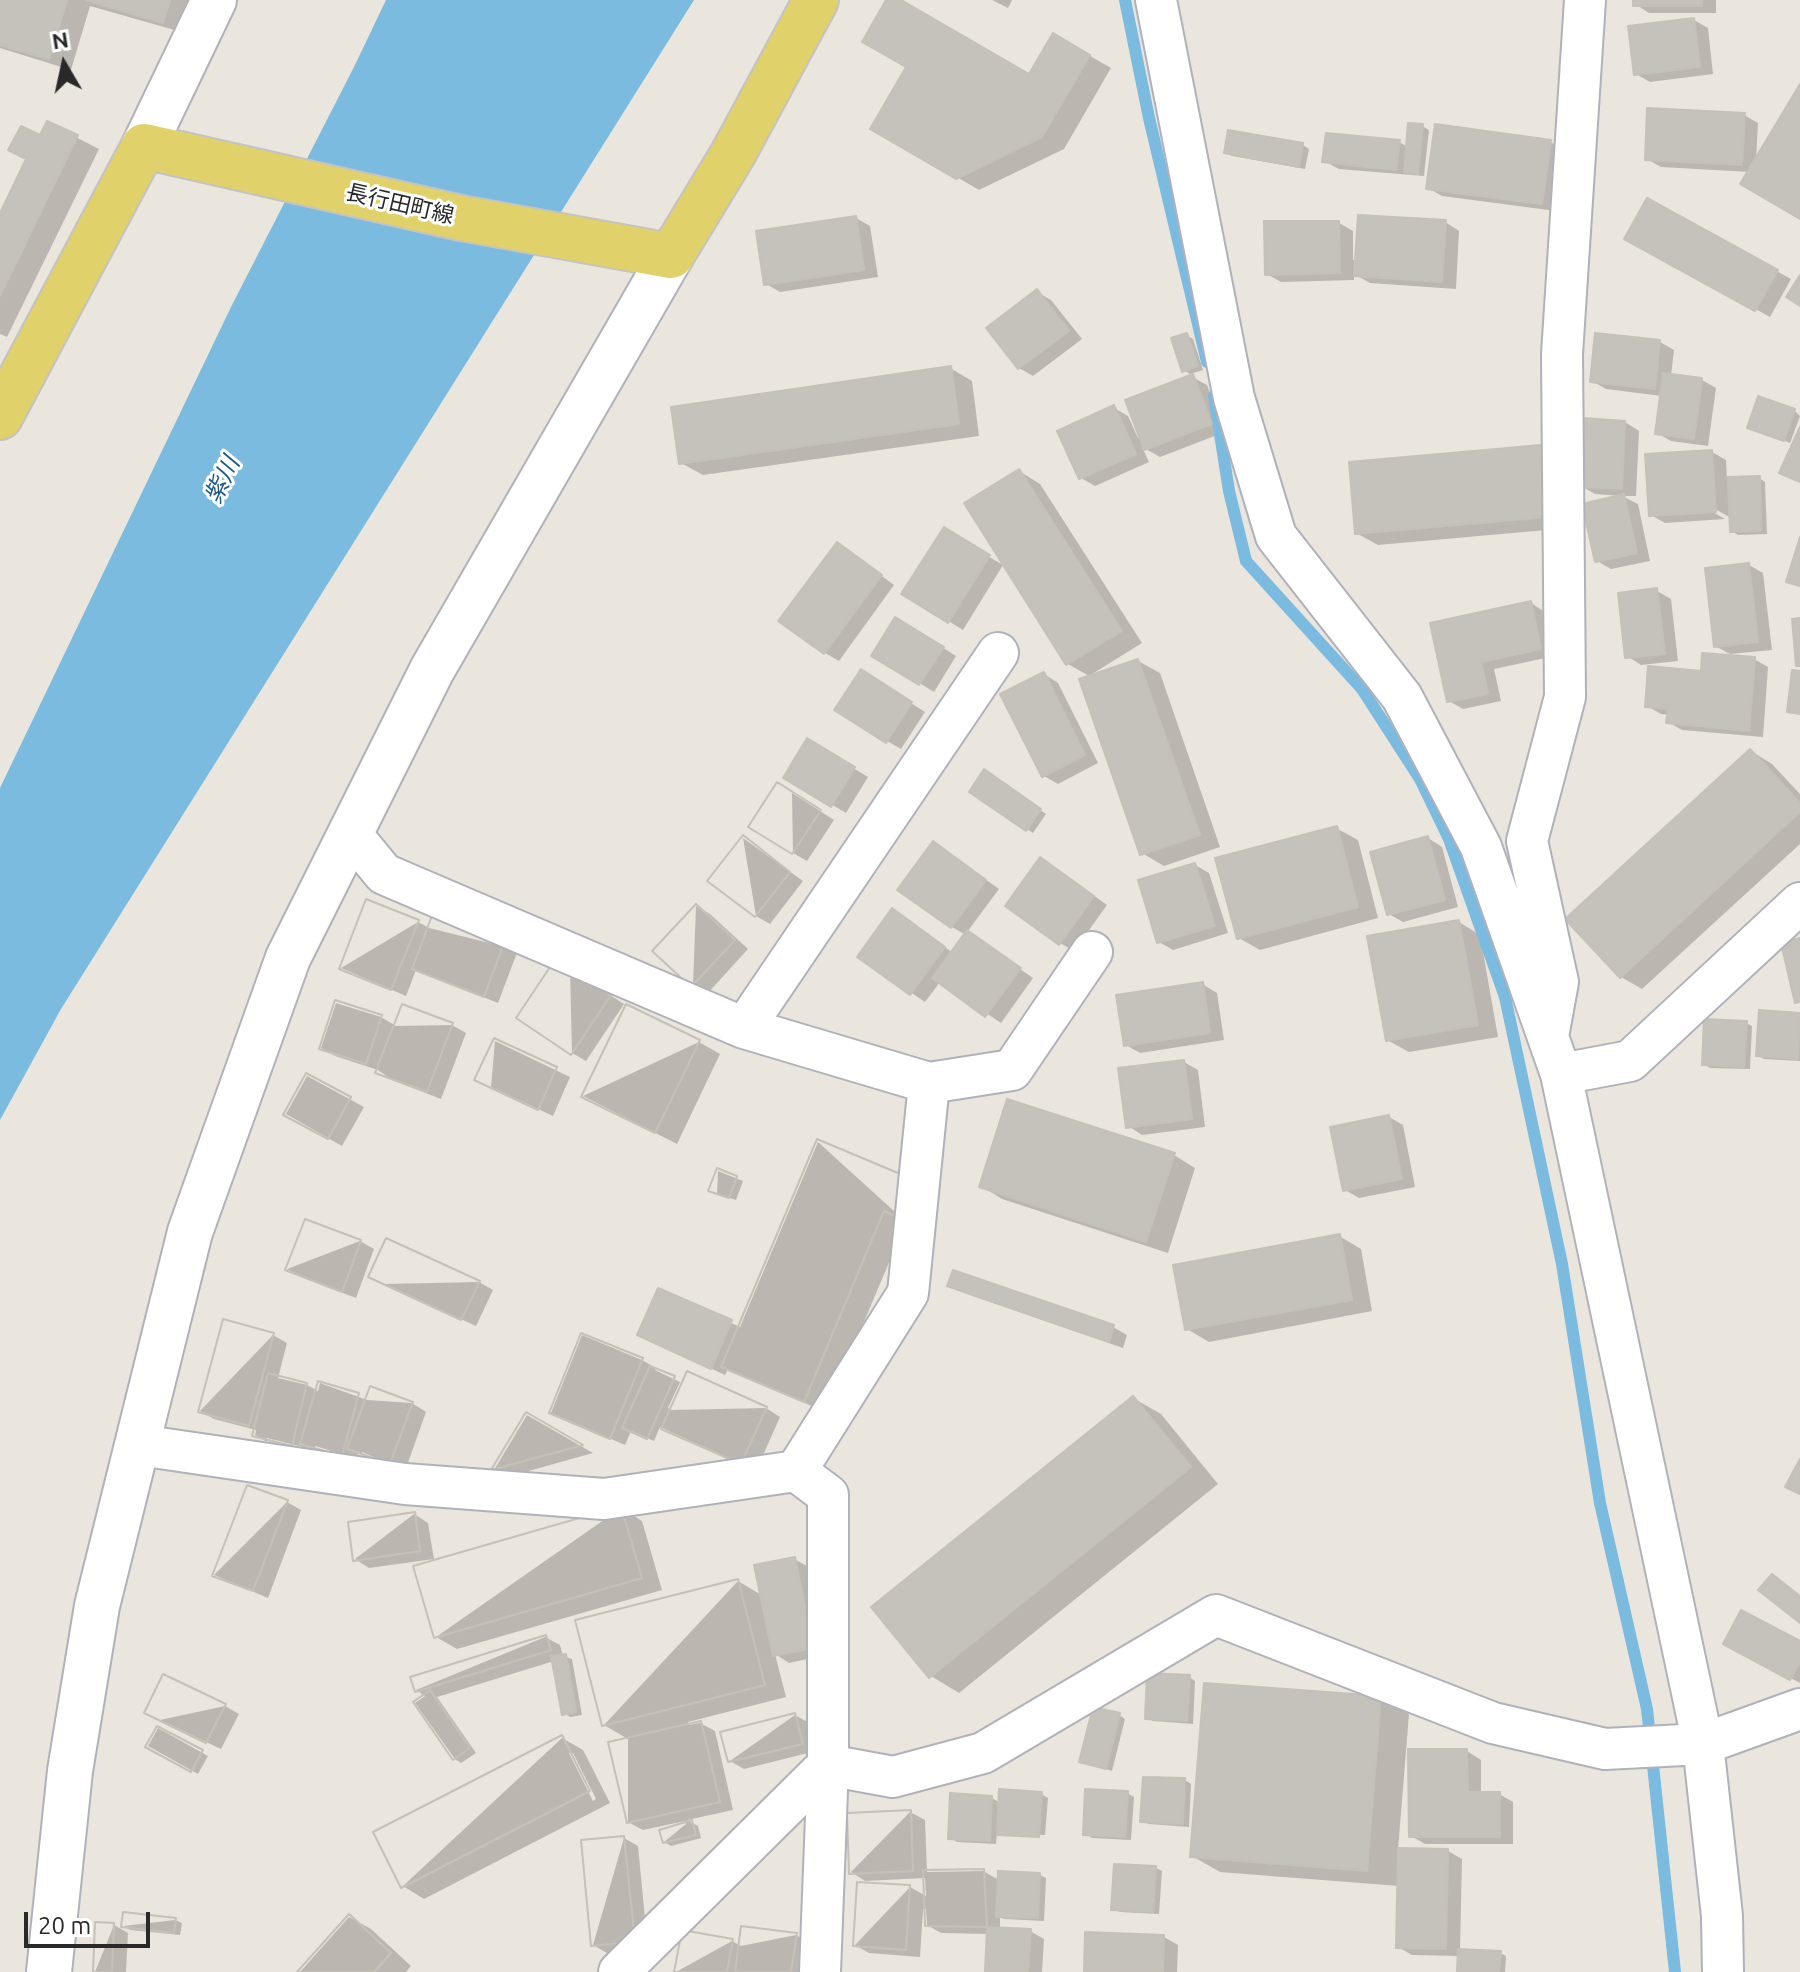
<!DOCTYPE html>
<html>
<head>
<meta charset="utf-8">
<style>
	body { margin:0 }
	#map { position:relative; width:1800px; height:1972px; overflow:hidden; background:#eae5dd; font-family:Ubuntu,sans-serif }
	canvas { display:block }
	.north { position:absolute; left:24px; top:24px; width:80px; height:80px; -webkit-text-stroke:6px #fff; paint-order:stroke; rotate:351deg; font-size:22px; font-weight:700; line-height:32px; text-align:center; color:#292929 }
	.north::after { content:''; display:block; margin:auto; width:28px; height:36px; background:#292929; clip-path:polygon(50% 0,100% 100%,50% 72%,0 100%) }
	.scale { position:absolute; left:24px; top:1912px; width:126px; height:36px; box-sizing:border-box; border:4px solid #292929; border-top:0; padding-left:10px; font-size:24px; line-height:28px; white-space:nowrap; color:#292929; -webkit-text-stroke:6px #fff; paint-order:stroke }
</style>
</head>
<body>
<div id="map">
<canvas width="1800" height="1972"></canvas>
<div class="north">N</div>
<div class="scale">20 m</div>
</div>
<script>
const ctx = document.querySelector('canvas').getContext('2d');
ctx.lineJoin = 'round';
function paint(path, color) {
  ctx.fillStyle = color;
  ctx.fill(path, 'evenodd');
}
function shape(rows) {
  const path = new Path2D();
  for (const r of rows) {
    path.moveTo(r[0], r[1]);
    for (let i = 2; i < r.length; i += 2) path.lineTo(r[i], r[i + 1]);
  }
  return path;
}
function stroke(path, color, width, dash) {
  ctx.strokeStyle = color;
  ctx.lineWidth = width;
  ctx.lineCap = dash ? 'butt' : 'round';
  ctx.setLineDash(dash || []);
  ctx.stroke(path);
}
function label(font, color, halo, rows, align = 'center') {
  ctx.font = font + ' Ubuntu,"Noto Sans JP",sans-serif';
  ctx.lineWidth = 6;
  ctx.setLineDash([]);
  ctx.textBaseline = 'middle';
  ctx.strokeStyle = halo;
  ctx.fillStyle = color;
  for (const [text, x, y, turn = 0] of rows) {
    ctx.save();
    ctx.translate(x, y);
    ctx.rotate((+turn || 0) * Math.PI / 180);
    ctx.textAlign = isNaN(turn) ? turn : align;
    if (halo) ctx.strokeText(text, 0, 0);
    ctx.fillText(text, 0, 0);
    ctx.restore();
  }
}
paint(shape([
	[386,0,694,0,61,1009,0,1120,0,788,232,305,354,67]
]), '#7bbbe0');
paint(shape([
	[0,0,195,0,185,33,90,6,71,70,0,48],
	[889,0,897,0,1029,77,1054,35,1111,68,1064,149,979,190,873,128,909,67],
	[992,0,1012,0,1008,8],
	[1635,0,1716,0,1716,13,1649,13,1635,4],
	[1694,20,1708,28,1713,74,1650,82,1636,74],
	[1800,88,1800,217,1750,172,1661,167,1647,159,1744,115,1758,123,1756,161],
	[48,123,99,149,7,337,0,334,0,217],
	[1422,126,1429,130,1424,176,1339,169,1324,161,1399,142,1408,147],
	[1229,132,1303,145,1309,149,1305,169,1232,156,1226,152],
	[1550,142,1565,150,1556,211,1442,196,1428,188],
	[1648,200,1791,279,1770,317,1627,238],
	[856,218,870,226,878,277,780,292,766,284],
	[1445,222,1459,231,1456,289,1370,283,1354,274,1354,280,1281,282,1267,274,1339,223,1353,231,1353,260,1357,260],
	[1037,292,1051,300,1082,339,1033,376,1019,368],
	[1186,335,1193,339,1203,370,1190,374,1184,370],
	[1660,342,1674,350,1671,376,1702,380,1716,388,1708,446,1671,441,1657,433,1662,396,1606,389,1592,381],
	[950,368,972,381,979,436,703,475,681,463],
	[1192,377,1207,385,1225,432,1160,457,1142,447,1149,462,1095,486,1081,478,1114,408,1128,416,1138,438],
	[1794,410,1800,416,1790,443,1749,427],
	[1625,422,1639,431,1636,496,1622,496,1638,504,1650,561,1611,569,1597,561,1621,496,1595,494,1581,486],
	[1541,447,1562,459,1569,528,1378,545,1356,533],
	[1712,452,1726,460,1727,479,1759,478,1765,482,1767,534,1738,535,1732,531,1731,518,1708,505,1706,508,1725,519,1665,523,1651,515],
	[1019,471,1040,484,1142,643,1089,676,1068,664],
	[981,552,1003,565,963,630,904,594],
	[851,553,894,585,839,661,825,653],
	[1749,565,1763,573,1772,650,1730,654,1715,646],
	[1657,591,1671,599,1678,661,1641,665,1627,656],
	[1531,603,1545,612,1555,656,1494,669,1501,701,1463,709,1449,701,1432,625],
	[910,627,956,656,934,692,874,655],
	[1754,659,1768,667,1763,737,1682,730,1668,722,1669,715,1661,714,1647,706,1702,673],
	[1138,661,1160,673,1220,847,1164,866,1142,853],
	[1044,674,1058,683,1098,763,1058,784,1044,776],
	[875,680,925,712,901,749,887,741],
	[808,741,868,777,846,813,786,777],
	[1751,751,1772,764,1800,794,1800,844,1642,989,1621,977],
	[991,776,1046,814,1033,833,1027,829],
	[792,793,834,820,807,861,793,853],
	[1336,828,1358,840,1378,918,1260,950,1239,938],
	[743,838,803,881,770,924,756,916],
	[1428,838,1442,847,1458,907,1403,922,1389,914],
	[947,852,999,889,967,932,1033,978,1001,1023,940,982,925,1002,859,957,906,919,953,953,966,935,952,927],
	[1195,865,1209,873,1228,933,1173,950,1159,942],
	[1055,868,1107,905,1074,951,1060,943],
	[696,906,710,914,748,949,707,994,693,986],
	[418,922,429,928,518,950,498,1003,416,970,406,996,341,968],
	[1459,922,1480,935,1498,1037,1409,1052,1387,1040],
	[570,969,624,1004,586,1061,572,1053],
	[1202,984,1217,993,1224,1040,1140,1053,1126,1045],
	[336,1003,381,1017,396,1026,452,1025,466,1033,441,1099,392,1080,378,1070,335,1056,321,1048],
	[1760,1012,1800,1015,1800,1061,1764,1059,1758,1055],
	[1746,1023,1752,1026,1750,1069,1710,1068,1704,1064],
	[495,1041,570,1077,553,1116,491,1087],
	[699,1042,720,1054,677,1144,583,1096],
	[1184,1062,1198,1070,1205,1127,1142,1135,1128,1126],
	[307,1076,364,1107,342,1146,286,1114],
	[1389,1117,1403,1125,1415,1187,1359,1198,1345,1190],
	[818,1142,906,1222,826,1412,745,1378,728,1369,725,1375,639,1335,659,1291,740,1327],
	[1174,1155,1195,1168,1168,1253,1002,1199,981,1186],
	[718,1171,743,1181,736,1200,717,1194],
	[1339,1236,1361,1249,1372,1311,1209,1342,1187,1329],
	[360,1241,374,1249,356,1298,301,1277,287,1269],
	[479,1282,493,1290,476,1326,384,1284],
	[950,1285,1113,1327,1127,1335,1123,1348,964,1293],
	[273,1335,287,1343,278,1378,307,1385,318,1391,320,1383,367,1400,412,1403,426,1412,405,1471,362,1452,362,1455,358,1453,356,1463,352,1457,315,1446,315,1451,308,1447,307,1453,269,1443,255,1435,256,1430,214,1419,200,1411],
	[267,1438,303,1447,302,1451,267,1442],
	[582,1335,642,1360,656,1368,655,1370,680,1382,668,1408,672,1410,766,1408,780,1417,756,1471,660,1427,654,1441,631,1431,625,1445,551,1413],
	[1133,1398,1161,1414,1218,1484,959,1693,931,1676],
	[527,1415,593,1453,507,1477,494,1470],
	[287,1502,301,1510,268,1598,214,1575],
	[621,1508,642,1521,662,1590,457,1649,436,1637],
	[414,1514,428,1523,434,1559,369,1568,355,1559],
	[794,1559,809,1567,827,1655,789,1663,775,1654,786,1697,688,1722,689,1725,700,1723,715,1731,733,1810,687,1820,698,1826,701,1838,671,1846,664,1842,686,1824,685,1821,643,1830,628,1822,628,1739,604,1725,738,1581,763,1596],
	[545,1637,560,1645,563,1656,572,1659,582,1715,570,1717,564,1713,554,1661,437,1697,476,1753,461,1763,455,1759,415,1703,425,1696,416,1690],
	[1800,1643,1800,1683,1740,1651],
	[1189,1677,1195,1681,1193,1724,1153,1721,1147,1717],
	[1381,1698,1409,1714,1398,1850,1448,1851,1462,1859,1460,1951,1500,1953,1506,1956,1505,1972,1459,1972,1460,1956,1412,1955,1398,1947,1399,1886,1220,1872,1192,1856],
	[225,1706,239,1714,221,1749,160,1720],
	[795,1715,809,1723,816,1751,744,1769,730,1761],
	[1119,1715,1125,1719,1112,1771,1082,1761],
	[158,1728,208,1756,198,1774,148,1746],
	[562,1738,583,1750,610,1803,424,1899,403,1886],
	[569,1753,573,1753,596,1799,593,1801],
	[1467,1751,1481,1760,1481,1794,1499,1794,1513,1802,1513,1844,1425,1844,1411,1836],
	[1185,1780,1191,1784,1189,1827,1149,1824,1142,1821],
	[1127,1793,1134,1797,1131,1840,1092,1838,1085,1834],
	[1041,1794,1048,1798,1045,1835,1003,1834,1003,1836,997,1833,996,1844,957,1842,950,1838,992,1798,1000,1803],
	[910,1812,925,1820,927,1872,983,1871,999,1880,1040,1875,1046,1878,1044,1921,1004,1919,1000,1917,1000,1929,1030,1931,1044,1939,1042,1972,987,1972,989,1934,941,1933,927,1925,926,1909,923,1909,920,1957,869,1953,855,1945,910,1887,926,1896,925,1878,865,1881,851,1872],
	[624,1838,638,1846,648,1949,607,1953,593,1945],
	[1156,1868,1162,1871,1159,1914,1120,1912,1114,1909],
	[349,1917,371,1929,411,1966,406,1972,300,1972],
	[175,1920,182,1923,180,1935,130,1930,124,1926],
	[114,1925,128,1933,126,1972,95,1972],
	[796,1935,810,1943,806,1972,676,1972,732,1941,741,1946],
	[1164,1937,1178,1945,1177,1972,1086,1972]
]), '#0003');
stroke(shape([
	[1125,0,1149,118,1207,362],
	[1214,396,1229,491,1246,561,1362,689,1420,779,1449,839,1505,997,1562,1264,1600,1503,1647,1709,1675,1972]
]), '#7bbbe0', 12);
const building = shape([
	[0,0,67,0,49,59,0,45,0,0],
	[86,0,170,0,163,23,86,0],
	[886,0,901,0,1029,74,1053,33,1090,55,1042,137,956,179,870,129,906,67,862,42,886,0],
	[1633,0,1702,0,1702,6,1633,6,1633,0],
	[1694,18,1700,67,1634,75,1628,26,1694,18],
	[1800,84,1800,219,1740,184,1800,84],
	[1647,108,1745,113,1742,165,1645,160,1647,108],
	[47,121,78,135,0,296,0,213,26,159,8,150,21,126,40,135,47,121],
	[1408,123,1423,124,1418,174,1404,172,1408,123],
	[1435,124,1551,140,1542,204,1426,189,1435,124],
	[1228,130,1303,143,1299,167,1224,153,1228,130],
	[1326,133,1400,140,1396,170,1322,162,1326,133],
	[1647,198,1778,270,1755,311,1624,239,1647,198],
	[1358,215,1446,220,1442,282,1354,276,1358,215],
	[856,216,864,270,764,285,756,231,856,216],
	[1264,221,1339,221,1340,273,1265,275,1264,221],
	[1800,275,1800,306,1786,297,1800,275],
	[1037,289,1069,331,1018,369,986,328,1037,289],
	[1187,333,1198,366,1182,372,1171,338,1187,333],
	[1595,333,1660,340,1655,389,1590,382,1595,333],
	[951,366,959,424,679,464,671,407,951,366],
	[1663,373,1702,378,1694,439,1655,434,1663,373],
	[1193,374,1212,424,1144,450,1125,400,1193,374],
	[1758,396,1795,409,1784,441,1747,428,1758,396],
	[1114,405,1136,454,1079,479,1057,431,1114,405],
	[1583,418,1625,421,1622,489,1579,487,1583,418],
	[1800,427,1800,482,1779,473,1800,427],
	[1541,445,1548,517,1355,534,1349,462,1541,445],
	[1712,450,1716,512,1649,516,1645,454,1712,450],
	[1019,469,1122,631,1066,665,964,503,1019,469],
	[1760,476,1761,531,1730,532,1728,477,1760,476],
	[1624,494,1637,553,1595,562,1582,504,1624,494],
	[944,527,990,555,948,623,901,594,944,527],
	[1800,537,1800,586,1786,582,1800,537],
	[837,542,882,575,824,654,778,621,837,542],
	[1749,563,1758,642,1714,647,1705,568,1749,563],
	[1657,588,1665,654,1625,658,1618,593,1657,588],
	[1531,601,1541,649,1481,662,1488,694,1447,702,1430,623,1531,601],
	[895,617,944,647,919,685,871,656,895,617],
	[1800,618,1800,666,1796,666,1792,619,1800,618],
	[1702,653,1755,657,1749,731,1666,723,1668,709,1645,707,1648,666,1701,671,1702,653],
	[1138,659,1200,835,1140,855,1079,679,1138,659],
	[861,669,912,702,886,743,834,710,861,669],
	[1792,670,1800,671,1800,714,1787,712,1792,670],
	[1044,672,1085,755,1042,777,1000,694,1044,672],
	[807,738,855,767,831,807,783,778,807,738],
	[1750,749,1800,803,1800,812,1620,978,1565,919,1750,749],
	[984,769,1041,809,1026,831,969,792,984,769],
	[777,782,821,810,792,854,748,827,777,782],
	[777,782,821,810,792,854,748,827,777,782],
	[1337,826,1358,907,1237,939,1215,858,1337,826],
	[743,835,790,872,755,917,707,881,743,835],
	[743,835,790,872,755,917,707,881,743,835],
	[1428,836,1445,900,1387,915,1370,852,1428,836],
	[933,841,986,880,951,928,897,890,933,841],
	[1040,857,1094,896,1059,945,1005,906,1040,857],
	[1195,863,1215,926,1157,943,1138,880,1195,863],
	[366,899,419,920,391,990,339,969,366,899],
	[366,899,419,920,391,990,339,969,366,899],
	[696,904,735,940,691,987,652,951,696,904],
	[696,904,735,940,691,987,652,951,696,904],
	[892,908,945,947,910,995,857,957,892,908],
	[433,913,505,940,484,997,412,969,433,913],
	[433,913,505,940,484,997,412,969,433,913],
	[1459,920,1478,1025,1386,1041,1367,936,1459,920],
	[967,930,1021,968,985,1017,932,978,967,930],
	[1800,938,1800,1002,1795,1003,1781,943,1800,938],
	[556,958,611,995,571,1055,516,1018,556,958],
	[556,958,611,995,571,1055,516,1018,556,958],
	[1203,982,1210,1033,1124,1046,1116,995,1203,982],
	[335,1000,382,1015,366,1064,319,1049,335,1000],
	[335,1000,382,1015,366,1064,319,1049,335,1000],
	[402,1004,453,1023,427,1092,375,1073,402,1004],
	[402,1004,453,1023,427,1092,375,1073,402,1004],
	[626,1004,700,1040,655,1133,581,1097,626,1004],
	[626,1004,700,1040,655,1133,581,1097,626,1004],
	[1759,1010,1800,1013,1798,1059,1756,1056,1759,1010],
	[1704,1019,1747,1021,1744,1067,1702,1065,1704,1019],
	[494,1038,557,1067,538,1110,474,1080,494,1038],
	[494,1038,557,1067,538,1110,474,1080,494,1038],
	[1184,1060,1192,1119,1126,1128,1118,1068,1184,1060],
	[306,1073,351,1097,328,1139,283,1115,306,1073],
	[306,1073,351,1097,328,1139,283,1115,306,1073],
	[1007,1099,1175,1153,1146,1242,979,1187,1007,1099],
	[1389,1115,1402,1179,1343,1191,1330,1127,1389,1115],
	[817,1139,917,1181,901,1219,884,1211,804,1402,721,1367,817,1139],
	[817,1139,917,1181,901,1219,884,1211,804,1402,721,1367,817,1139],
	[717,1168,737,1176,729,1198,708,1191,717,1168],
	[717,1168,737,1176,729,1198,708,1191,717,1168],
	[305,1219,361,1240,342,1292,285,1270,305,1219],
	[305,1219,361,1240,342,1292,285,1270,305,1219],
	[1340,1234,1352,1300,1185,1330,1173,1265,1340,1234],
	[386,1238,480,1281,461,1320,368,1277,386,1238],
	[386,1238,480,1281,461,1320,368,1277,386,1238],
	[953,1270,1114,1325,1109,1342,947,1286,953,1270],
	[658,1288,732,1320,711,1369,637,1335,658,1288],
	[223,1319,274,1333,249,1426,198,1412,223,1319],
	[223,1319,274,1333,249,1426,198,1412,223,1319],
	[581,1333,643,1358,610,1439,549,1413,581,1333],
	[581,1333,643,1358,610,1439,549,1413,581,1333],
	[650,1366,675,1376,647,1439,622,1428,650,1366],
	[650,1366,675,1376,647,1439,622,1428,650,1366],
	[687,1371,767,1407,741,1464,661,1429,687,1371],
	[687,1371,767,1407,741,1464,661,1429,687,1371],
	[268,1373,307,1383,292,1446,252,1436,268,1373],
	[268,1373,307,1383,292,1446,252,1436,268,1373],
	[318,1381,359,1393,342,1456,300,1444,318,1381],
	[318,1381,359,1393,342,1456,300,1444,318,1381],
	[370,1386,413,1402,390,1464,347,1449,370,1386],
	[370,1386,413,1402,390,1464,347,1449,370,1386],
	[1133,1396,1191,1467,929,1678,871,1607,1133,1396],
	[526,1412,583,1445,491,1470,526,1412],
	[526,1412,583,1445,491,1470,526,1412],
	[1800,1459,1800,1494,1785,1487,1800,1459],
	[247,1485,288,1500,253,1591,212,1576,247,1485],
	[247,1485,288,1500,253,1591,212,1576,247,1485],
	[621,1506,642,1578,434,1638,413,1566,621,1506],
	[621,1506,642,1578,434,1638,413,1566,621,1506],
	[415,1512,420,1551,353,1561,348,1522,415,1512],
	[415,1512,420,1551,353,1561,348,1522,415,1512],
	[795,1557,813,1648,773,1656,754,1565,795,1557],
	[1772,1574,1800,1596,1800,1623,1758,1590,1772,1574],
	[738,1579,765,1685,602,1726,575,1620,738,1579],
	[738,1579,765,1685,602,1726,575,1620,738,1579],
	[1741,1610,1800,1641,1800,1662,1790,1680,1723,1644,1741,1610],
	[546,1635,551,1650,415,1692,410,1677,546,1635],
	[546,1635,551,1650,415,1692,410,1677,546,1635],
	[566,1654,576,1712,562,1715,551,1656,566,1654],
	[1147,1673,1190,1675,1187,1721,1145,1719,1147,1673],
	[163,1674,226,1704,206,1743,144,1713,163,1674],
	[163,1674,226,1704,206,1743,144,1713,163,1674],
	[1204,1683,1381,1696,1367,1871,1190,1857,1204,1683],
	[430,1690,470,1748,453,1760,413,1702,430,1690],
	[430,1690,470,1748,453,1760,413,1702,430,1690],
	[1093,1707,1120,1713,1106,1769,1079,1762,1093,1707],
	[795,1713,803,1744,728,1762,720,1732,795,1713],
	[795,1713,803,1744,728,1762,720,1732,795,1713],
	[701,1721,720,1802,627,1823,608,1742,701,1721],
	[701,1721,720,1802,627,1823,608,1742,701,1721],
	[157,1726,203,1750,191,1772,145,1747,157,1726],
	[157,1726,203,1750,191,1772,145,1747,157,1726],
	[562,1735,590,1791,401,1888,373,1832,562,1735],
	[562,1735,590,1791,401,1888,373,1832,562,1735],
	[1408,1749,1467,1749,1468,1792,1500,1792,1500,1837,1409,1837,1408,1749],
	[1143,1777,1185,1778,1183,1824,1140,1822,1143,1777],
	[999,1789,1042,1792,1039,1837,997,1835,999,1789],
	[1085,1789,1128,1791,1125,1837,1083,1835,1085,1789],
	[950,1793,992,1796,990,1841,948,1839,950,1793],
	[911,1810,913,1871,849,1874,847,1813,911,1810],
	[911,1810,913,1871,849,1874,847,1813,911,1810],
	[692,1820,696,1835,663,1843,659,1830,692,1820],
	[692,1820,696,1835,663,1843,659,1830,692,1820],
	[624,1836,635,1942,591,1946,581,1840,624,1836],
	[624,1836,635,1942,591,1946,581,1840,624,1836],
	[1398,1848,1448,1849,1446,1949,1396,1948,1398,1848],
	[1114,1864,1156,1866,1153,1912,1111,1910,1114,1864],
	[984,1869,987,1927,925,1926,923,1870,984,1869],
	[984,1869,987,1927,925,1926,923,1870,984,1869],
	[998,1871,1040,1873,1038,1918,996,1917,998,1871],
	[857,1882,910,1885,906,1950,853,1946,857,1882],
	[857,1882,910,1885,906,1950,853,1946,857,1882],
	[123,1912,176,1918,174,1933,121,1927,123,1912],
	[123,1912,176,1918,174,1933,121,1927,123,1912],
	[349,1914,391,1953,374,1972,297,1972,349,1914],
	[349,1914,391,1953,374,1972,297,1972,349,1914],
	[95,1922,114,1923,112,1972,93,1972,95,1922],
	[95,1922,114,1923,112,1972,93,1972,95,1922],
	[741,1926,797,1933,791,1972,735,1972,741,1926],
	[741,1926,797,1933,791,1972,735,1972,741,1926],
	[987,1927,1031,1929,1028,1972,985,1972,987,1927],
	[682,1930,733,1939,727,1972,674,1972,682,1930],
	[682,1930,733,1939,727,1972,674,1972,682,1930],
	[1085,1932,1164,1935,1163,1972,1084,1972,1085,1932],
	[1458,1949,1501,1951,1499,1972,1457,1972,1458,1949]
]);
paint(building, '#c5c2bc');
stroke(building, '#c5c1b6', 2);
const minor = shape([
	[1156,0,1234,398,1276,536,1402,697,1481,847,1561,1074,1703,1744,1722,1916,1723,1972],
	[351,834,384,874,744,1028,998,653],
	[744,1028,929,1083,1012,1070,1092,952],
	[1549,1031,1558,982,1527,841,1565,697,1562,354,1585,0],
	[1561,1074,1630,1061,1800,903],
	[139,1445,405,1484,604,1499,796,1471,828,1495,828,1765,820,1972],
	[796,1471,908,1293,929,1083],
	[619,1972,828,1765,893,1777,983,1753,1216,1615,1493,1723,1605,1749,1703,1744,1800,1709]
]);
const tertiary = shape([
	[144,146,214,0],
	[49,1972,70,1771,97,1606,190,1232,288,958,432,670,671,256]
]);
const primary = shape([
	[0,417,144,146,461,218,671,256,733,154,816,0]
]);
stroke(minor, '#b0b1bb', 44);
stroke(tertiary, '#b0b1bb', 48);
stroke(primary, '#c3c3c3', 48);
stroke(minor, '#fff', 40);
stroke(tertiary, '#fff', 44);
stroke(primary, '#e0d16b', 44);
label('22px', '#292929', '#fff', [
	["長行田町線",400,204,13]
]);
label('italic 24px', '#1c598a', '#fff', [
	["紫川",222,480,-64]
]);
</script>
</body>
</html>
